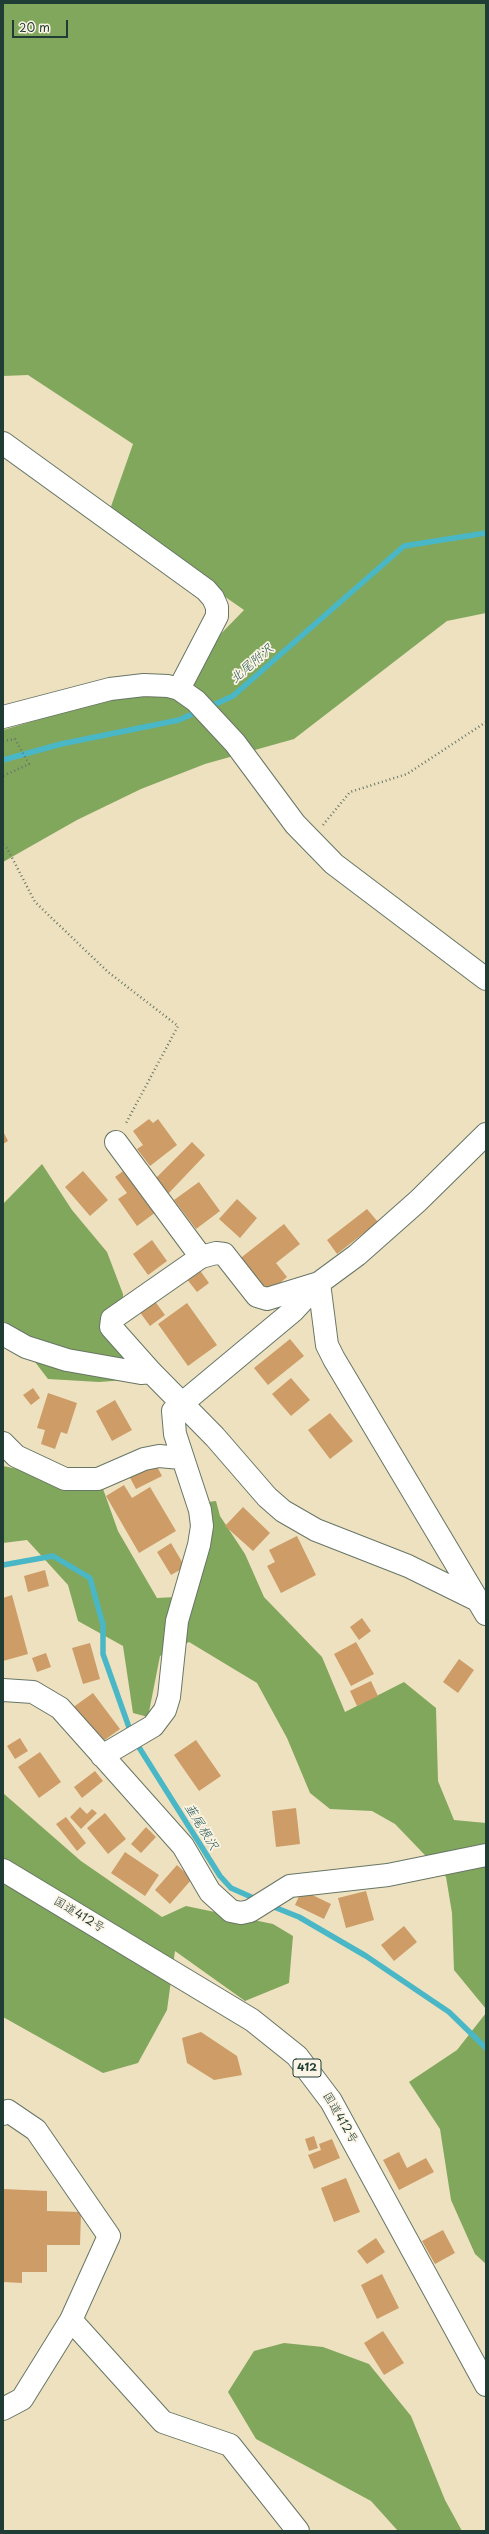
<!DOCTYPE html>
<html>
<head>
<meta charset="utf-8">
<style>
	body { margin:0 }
	#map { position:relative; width:489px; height:2534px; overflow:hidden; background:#eee1c0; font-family:"Playpen Sans",sans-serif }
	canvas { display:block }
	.frame { position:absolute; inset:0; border:4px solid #1f3d34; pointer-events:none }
	.scale { position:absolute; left:12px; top:20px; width:56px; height:18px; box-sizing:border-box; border:2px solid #1f3d34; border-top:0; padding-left:5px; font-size:12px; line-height:14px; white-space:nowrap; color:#1f3d34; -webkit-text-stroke:3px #fcf5e5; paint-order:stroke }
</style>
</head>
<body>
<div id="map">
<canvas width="489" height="2534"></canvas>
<div class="frame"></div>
<div class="scale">20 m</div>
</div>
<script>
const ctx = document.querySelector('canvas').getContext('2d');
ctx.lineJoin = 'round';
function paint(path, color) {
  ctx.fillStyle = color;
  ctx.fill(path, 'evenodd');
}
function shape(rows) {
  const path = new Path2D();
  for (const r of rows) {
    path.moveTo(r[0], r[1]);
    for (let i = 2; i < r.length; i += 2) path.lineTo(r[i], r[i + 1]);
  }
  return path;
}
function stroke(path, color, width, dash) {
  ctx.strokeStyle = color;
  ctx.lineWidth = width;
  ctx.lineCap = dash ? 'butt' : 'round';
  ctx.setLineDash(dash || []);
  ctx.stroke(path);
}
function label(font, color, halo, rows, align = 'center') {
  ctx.font = font + ' "Playpen Sans","Klee One",sans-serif';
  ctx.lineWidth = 3.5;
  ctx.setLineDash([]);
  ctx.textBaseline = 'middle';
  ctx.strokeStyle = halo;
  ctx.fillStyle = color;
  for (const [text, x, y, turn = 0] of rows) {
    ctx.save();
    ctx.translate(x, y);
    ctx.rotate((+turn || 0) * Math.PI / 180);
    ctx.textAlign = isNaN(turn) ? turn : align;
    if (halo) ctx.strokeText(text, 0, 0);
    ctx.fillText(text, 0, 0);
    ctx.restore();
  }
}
paint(shape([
	[3,3,486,3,486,613,447,621,294,739,205,764,141,789,77,820,3,862,3,730,177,679,244,610,108,515,133,444,28,375,3,376],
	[42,1164,72,1210,107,1252,123,1294,125,1380,99,1382,48,1379,3,1320,3,1204],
	[3,1466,102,1486,118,1531,157,1598,194,1596,208,1502,216,1501,220,1516,245,1554,264,1597,322,1657,345,1712,404,1682,436,1708,438,1781,454,1820,486,1823,486,2009,454,1970,452,1913,446,1877,395,1824,372,1811,330,1809,310,1793,287,1738,257,1683,189,1642,160,1656,148,1717,133,1713,123,1646,78,1621,68,1585,27,1540,3,1543],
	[3,1793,81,1861,162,1917,186,1906,273,1924,293,1936,289,1983,245,2001,175,1951,167,2010,138,2063,103,2073,3,2017],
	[486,2013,486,2264,475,2254,451,2200,440,2129,409,2082,457,2050],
	[284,2343,323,2347,369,2364,411,2416,445,2500,462,2531,398,2531,371,2501,256,2439,228,2392,254,2351]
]), '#81a75d');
stroke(shape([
	[209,707,233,696,404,546,486,533],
	[3,760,61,744,179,720,199,711],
	[3,1565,53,1556,90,1578,103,1625,103,1654,131,1733],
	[135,1741,220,1876,231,1888,258,1900],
	[269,1905,299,1917,366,1956,449,2012,486,2048]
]), '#4ab7c6', 5.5);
paint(shape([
	[149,1119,153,1123,158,1119,177,1145,150,1166,137,1149,143,1145,133,1131],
	[3,1131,8,1141,3,1144],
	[192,1142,205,1155,167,1195,153,1181],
	[126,1169,156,1212,137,1226,118,1199,127,1193,115,1177],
	[83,1171,108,1200,90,1216,65,1187],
	[199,1182,220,1211,196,1229,174,1200],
	[237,1199,257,1218,240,1238,219,1219],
	[367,1209,378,1222,337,1254,327,1240],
	[284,1224,300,1244,276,1263,287,1277,266,1295,238,1260],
	[152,1240,167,1261,148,1275,133,1254],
	[199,1269,209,1283,197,1292,186,1278],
	[154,1300,165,1315,150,1326,139,1311],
	[187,1303,217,1345,188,1366,158,1324],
	[290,1339,304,1356,268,1385,254,1368],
	[291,1378,310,1400,291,1416,272,1394],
	[33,1388,40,1398,31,1405,23,1395],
	[48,1393,77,1403,67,1434,61,1432,55,1449,41,1444,45,1430,37,1428],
	[115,1400,132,1430,112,1441,96,1411],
	[330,1413,353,1441,330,1459,308,1430],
	[154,1461,162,1476,136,1489,128,1474],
	[124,1485,132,1498,150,1487,176,1531,139,1553,106,1496],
	[243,1507,270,1533,253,1551,225,1526],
	[297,1536,316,1575,281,1593,267,1566,275,1562,269,1550],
	[171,1543,185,1567,171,1575,157,1552],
	[45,1570,49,1586,28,1592,24,1576],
	[12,1595,28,1654,3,1661,3,1598],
	[362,1618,371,1631,359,1640,350,1627],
	[356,1642,374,1674,351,1686,334,1654],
	[90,1643,100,1679,83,1684,72,1648],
	[46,1653,51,1667,37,1672,32,1658],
	[459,1659,474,1670,458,1693,443,1682],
	[371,1681,378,1696,357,1706,350,1691],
	[93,1693,120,1729,99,1744,72,1708],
	[20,1738,28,1751,15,1759,7,1746],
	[196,1740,221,1776,199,1791,174,1755],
	[40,1752,61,1782,39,1798,18,1767],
	[95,1771,103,1781,82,1798,74,1787],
	[80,1807,87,1814,92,1809,97,1813,81,1829,70,1817],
	[296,1808,300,1844,276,1847,272,1811],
	[105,1813,126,1839,108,1854,87,1828],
	[66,1817,86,1843,77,1851,56,1824],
	[146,1827,156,1837,141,1853,131,1844],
	[125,1852,159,1875,145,1896,111,1873],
	[177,1865,192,1879,170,1904,155,1890],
	[302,1890,331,1904,324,1919,295,1905],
	[366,1891,374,1920,346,1928,338,1898],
	[404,1926,417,1942,394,1961,381,1945],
	[201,2032,237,2056,242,2075,214,2080,187,2063,182,2038],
	[314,2136,318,2148,309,2151,305,2139],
	[332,2139,340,2158,314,2169,308,2155,321,2150,319,2144],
	[399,2152,407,2168,426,2158,434,2172,399,2190,383,2160],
	[346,2178,360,2212,334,2222,321,2188],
	[3,2189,47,2191,47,2211,81,2212,80,2245,47,2245,47,2272,22,2272,22,2283,3,2282],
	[443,2230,455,2253,435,2264,422,2241],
	[376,2238,385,2252,367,2264,357,2251],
	[382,2274,399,2308,377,2319,361,2285],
	[383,2331,404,2363,384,2375,364,2343]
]), '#cd9c67');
const minor = shape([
	[3,443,206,590,213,598,217,607,217,616,179,689],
	[3,717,110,689,144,685,168,686,179,689,196,701,235,743,295,824,334,864,486,979],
	[116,1142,201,1257,112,1319,111,1327,151,1372,215,1437,267,1497,283,1511,316,1530,408,1566,477,1600],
	[201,1257,216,1253,224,1254,257,1296,267,1299,319,1283,327,1345,334,1359,486,1614],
	[3,1334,26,1347,67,1360,141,1373,151,1372],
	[3,1443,16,1456,65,1479,98,1479,144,1459,159,1456,181,1458],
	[3,1690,33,1692,60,1708,183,1846,210,1892,231,1911,241,1913,250,1911,290,1886,388,1875,486,1855],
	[102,1756,153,1726,165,1710,169,1697,177,1621,199,1545,202,1526,200,1510,175,1434,173,1411,293,1311,319,1283,357,1255,418,1201,486,1134],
	[3,2114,8,2111,36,2130,109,2236,71,2320,22,2399,3,2409],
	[71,2320,163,2422,230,2445,298,2531]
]);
const highway = shape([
	[3,1870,252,2020,297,2056,331,2101,486,2385]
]);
stroke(minor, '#677665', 24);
stroke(highway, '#677665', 24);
stroke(shape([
	[3,741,15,739,29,764,3,776],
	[323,825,350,792,407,774,486,722],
	[3,845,7,848,35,902,108,972,178,1026,125,1125]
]), '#677665', 2.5, [1, 3]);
stroke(minor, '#fff', 22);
stroke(highway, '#fff', 22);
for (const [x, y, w] of [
	[307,2068,28]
]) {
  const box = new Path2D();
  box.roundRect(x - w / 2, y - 9, w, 18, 3);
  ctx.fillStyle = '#fcf5e5';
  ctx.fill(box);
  stroke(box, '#1f3d34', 1);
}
label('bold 11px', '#1f3d34', null, [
	["412",307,2068]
]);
label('12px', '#1f3d34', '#fcf5e5', [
	["国道412号",79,1915,31],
	["国道412号",340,2118,60]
]);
label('italic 13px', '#2a5c58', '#fcf5e5', [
	["北尾附沢",252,664,-41],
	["韮尾根沢",201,1827,58]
]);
</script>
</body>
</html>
